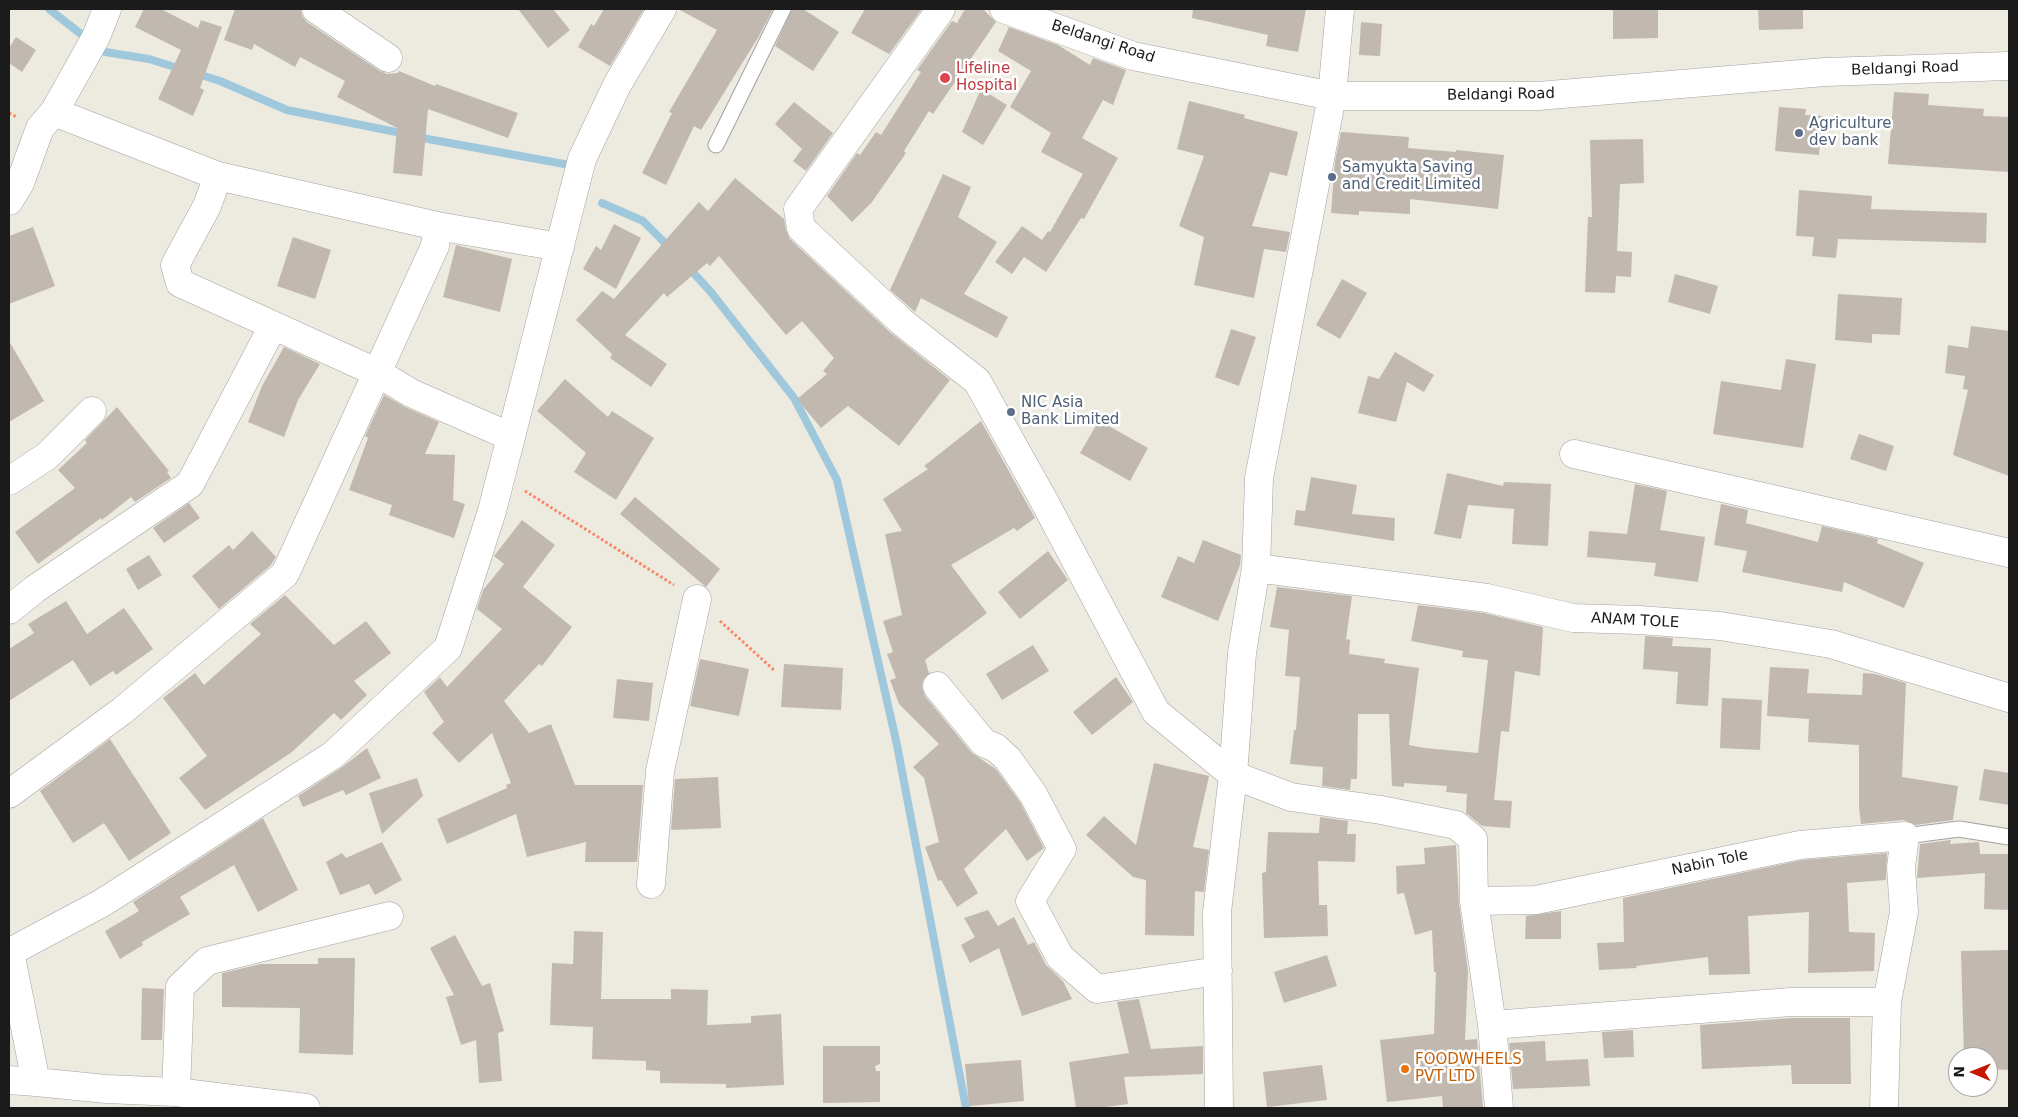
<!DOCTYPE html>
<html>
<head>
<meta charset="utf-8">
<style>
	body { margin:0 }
	#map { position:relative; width:2018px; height:1117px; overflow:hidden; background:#edeae0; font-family:"DejaVu Sans",sans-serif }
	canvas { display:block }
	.frame { position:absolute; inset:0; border:10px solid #1b1b1b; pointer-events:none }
	.north { position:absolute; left:1948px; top:1047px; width:50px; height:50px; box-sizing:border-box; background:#fff; border:1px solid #a4a4a4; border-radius:50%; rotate:271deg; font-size:14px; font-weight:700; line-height:20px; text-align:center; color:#1b1b1b }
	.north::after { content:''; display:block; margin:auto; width:18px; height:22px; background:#c61600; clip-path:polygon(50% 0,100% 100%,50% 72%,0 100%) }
</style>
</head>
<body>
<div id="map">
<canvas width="2018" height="1117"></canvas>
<div class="frame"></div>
<div class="north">N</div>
</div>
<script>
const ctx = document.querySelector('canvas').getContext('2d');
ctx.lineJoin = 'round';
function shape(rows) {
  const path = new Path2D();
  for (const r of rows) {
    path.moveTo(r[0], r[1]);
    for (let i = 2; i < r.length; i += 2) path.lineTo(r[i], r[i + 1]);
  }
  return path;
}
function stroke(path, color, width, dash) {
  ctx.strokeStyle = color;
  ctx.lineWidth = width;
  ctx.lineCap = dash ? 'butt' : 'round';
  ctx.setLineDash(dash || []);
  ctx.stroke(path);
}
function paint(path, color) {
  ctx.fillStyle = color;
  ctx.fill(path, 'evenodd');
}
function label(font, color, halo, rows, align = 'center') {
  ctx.font = font + ' "DejaVu Sans",sans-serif';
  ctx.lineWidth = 5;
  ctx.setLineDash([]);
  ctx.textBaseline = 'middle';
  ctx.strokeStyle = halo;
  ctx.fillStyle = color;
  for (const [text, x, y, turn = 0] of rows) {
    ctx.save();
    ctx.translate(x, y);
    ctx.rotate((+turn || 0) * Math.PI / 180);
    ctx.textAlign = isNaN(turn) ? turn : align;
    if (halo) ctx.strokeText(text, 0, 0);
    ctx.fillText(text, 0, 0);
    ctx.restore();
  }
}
stroke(shape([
	[49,9,86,38],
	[105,52,149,59,181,69],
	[195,73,220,81,287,110,406,134],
	[417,137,575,166],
	[602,203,643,221,670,248],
	[688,267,710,291,794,398,837,480,897,745,966,1108]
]), '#a0c8dc', 8);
paint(shape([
	[144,9,161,9,198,28,201,20,222,27,200,88,204,90,193,116,158,99,181,50,135,27],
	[235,9,301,9,302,16,307,22,380,71,387,74,398,73,399,71,435,86,436,84,518,113,508,138,428,109,422,176,393,173,397,128,337,97,345,81,300,57,295,67,254,44,252,50,224,40],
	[518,9,553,9,570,30,548,48],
	[604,9,644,9,610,66,578,47,591,24,594,26],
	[678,9,773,9,759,36,701,130,694,126,666,185,642,173,672,113,669,112,717,30],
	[792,9,803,9,839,32,813,71,775,46],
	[865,9,922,9,889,54,851,33],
	[965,9,983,9,996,22,933,114,929,111,904,151,906,153,872,202,852,222,827,196,857,153,860,155,876,132,881,135,921,72,917,70,952,21,957,23],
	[1193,9,1306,9,1298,52,1266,46,1268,35,1192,18],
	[1613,9,1658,9,1658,38,1613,39],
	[1758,9,1803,9,1803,29,1759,30],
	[1361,22,1382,24,1380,56,1359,55],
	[1009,27,1058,45,1090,65,1093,58,1126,70,1113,105,1103,100,1082,138,1118,158,1084,219,1081,218,1046,272,1024,257,1012,274,995,262,1022,226,1042,240,1048,231,1050,232,1083,174,1041,152,1051,133,1010,107,1031,71,998,51],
	[16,37,36,50,22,72,9,63,9,48],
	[981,89,1007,105,983,145,962,132],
	[1894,92,1929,94,1928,105,1984,109,1983,116,2009,117,2009,172,1888,164],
	[1189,101,1245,115,1244,118,1298,132,1287,176,1270,172,1252,226,1290,232,1286,252,1264,249,1254,298,1194,285,1204,237,1179,226,1204,156,1177,149],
	[794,102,833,133,806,171,793,161,802,149,775,124],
	[1779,107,1806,109,1805,115,1822,116,1819,155,1775,151],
	[1341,132,1409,137,1408,148,1456,152,1456,150,1504,155,1498,209,1410,199,1410,214,1359,211,1359,215,1331,213,1335,161],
	[1643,139,1644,183,1620,184,1617,251,1632,252,1631,277,1616,276,1615,293,1585,292,1588,217,1592,217,1590,140],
	[943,174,971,187,958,217,997,242,964,294,1008,317,997,338,921,298,915,312,890,290],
	[735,178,784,219,786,230,790,239,891,333,950,380,899,446,848,406,821,428,797,399,827,374,823,371,834,358,802,321,786,335,719,256,710,266,707,263,667,297,664,293,625,335,667,364,651,387,610,358,612,354,576,320,602,291,614,299,699,202,708,211],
	[1799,190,1872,196,1871,209,1987,213,1986,243,1838,239,1836,258,1812,256,1814,237,1796,236],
	[614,224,641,238,616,289,583,269,596,246,601,250],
	[33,227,55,286,9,304,9,236],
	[293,237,331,250,315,299,277,286],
	[456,245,512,259,500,312,443,297],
	[1675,274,1718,286,1710,314,1668,302],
	[1342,279,1367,293,1340,339,1316,325],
	[1838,294,1902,298,1900,335,1872,334,1872,343,1835,340],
	[1971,326,2009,331,2009,476,1953,455,1968,390,1963,389,1965,376,1945,373,1948,345,1968,348],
	[1231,329,1256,337,1239,386,1215,377],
	[9,341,44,401,9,422],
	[284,347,320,364,298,400,284,437,248,422,262,386],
	[1395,352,1434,375,1424,392,1407,382,1396,422,1358,413,1368,376,1379,379],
	[1786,359,1816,364,1803,448,1713,434,1721,381,1781,390],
	[565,379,608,417,612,411,654,438,616,500,574,472,586,453,537,411],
	[384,395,405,407,439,422,425,454,455,455,453,500,465,504,454,538,389,515,392,505,349,490,368,438,365,436],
	[117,407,169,471,167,472,171,478,135,502,131,497,102,520,101,518,38,564,15,532,75,488,58,470,87,443,85,440],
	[981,421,1035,518,1017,531,1014,528,951,565,987,613,925,660,929,673,923,680,922,688,925,696,972,753,996,769,1020,802,1044,848,1027,861,1006,829,964,869,978,893,957,907,941,880,938,881,925,847,939,842,924,778,913,767,939,744,899,704,890,680,896,678,887,654,893,652,883,621,902,615,885,534,902,531,883,499,928,469,924,466],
	[1097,424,1105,424,1148,448,1130,481,1080,453],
	[1859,434,1894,446,1886,471,1850,459],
	[1447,473,1503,486,1504,482,1551,484,1548,546,1512,544,1514,509,1468,505,1461,539,1434,534],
	[1311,477,1357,485,1352,514,1395,518,1394,541,1294,525,1296,510,1305,511],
	[1635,484,1667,491,1660,530,1705,537,1698,582,1654,576,1656,563,1587,557,1589,531,1627,534],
	[635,497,720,569,706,587,620,514],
	[189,503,200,518,164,543,153,528],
	[1721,504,1748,510,1746,523,1818,542,1822,526,1878,539,1877,543,1924,563,1904,608,1844,582,1842,592,1742,572,1747,551,1714,545],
	[522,520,555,545,523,587,572,627,542,666,539,664,504,701,529,733,551,724,575,785,643,785,637,862,585,862,586,842,527,857,516,814,447,844,437,819,507,788,506,785,511,783,492,733,459,763,432,733,444,722,424,692,440,677,447,687,502,629,477,609,483,590,504,564,494,556],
	[252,531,276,557,270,566,219,609,192,576,229,545,233,550],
	[1203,540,1241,555,1240,565,1218,621,1161,597,1178,556,1194,563],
	[1048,551,1068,580,1020,619,998,592],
	[149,555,162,575,138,590,126,569],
	[1277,587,1352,596,1346,639,1350,640,1349,654,1385,659,1384,663,1419,668,1409,745,1425,748,1478,753,1488,660,1462,657,1463,651,1411,641,1418,605,1484,613,1543,627,1540,676,1515,671,1509,732,1501,731,1494,800,1512,801,1510,828,1482,826,1466,813,1467,794,1446,792,1447,786,1404,783,1404,787,1392,786,1389,714,1358,714,1357,779,1351,779,1350,790,1322,786,1323,767,1290,764,1294,730,1296,730,1300,677,1285,676,1289,630,1270,627],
	[285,595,334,645,366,621,391,653,354,681,367,695,341,720,334,713,292,752,205,810,179,778,207,756,163,698,195,673,204,685,261,634,250,624],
	[66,601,87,634,124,608,153,649,116,675,113,671,90,686,73,660,9,701,9,649,34,633,28,624],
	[1645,636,1673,638,1672,646,1711,648,1708,706,1676,704,1678,672,1643,669],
	[1033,645,1049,671,1002,700,986,674],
	[700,659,749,669,739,716,690,706],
	[784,664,843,668,841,710,781,707],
	[1770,667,1809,669,1807,693,1862,695,1863,673,1875,674,1906,683,1902,777,1958,786,1953,820,1915,825,1904,820,1861,824,1859,807,1859,745,1808,742,1809,719,1767,716],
	[1116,677,1133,702,1092,735,1073,712],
	[617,679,653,683,649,721,613,718],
	[1722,698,1762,700,1760,750,1720,748],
	[110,739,171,833,129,861,104,823,73,843,40,791],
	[367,748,381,778,346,795,343,790,303,807,298,796,341,768],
	[1154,763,1209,776,1193,847,1209,850,1204,892,1195,891,1194,936,1145,935,1146,880,1133,877,1086,835,1104,816,1136,845],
	[1984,769,2009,773,2009,805,1979,800],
	[718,777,721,828,671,830,675,779],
	[417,778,423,796,382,834,369,793],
	[1320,817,1348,821,1347,834,1356,834,1355,862,1318,861,1319,905,1327,905,1328,936,1264,938,1262,873,1266,872,1268,832,1319,833],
	[263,818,298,890,258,912,234,865,180,897,190,914,142,942,143,945,120,959,105,931,139,911,133,902],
	[1951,840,1950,844,1979,842,1980,854,2009,854,2009,910,1984,909,1985,873,1917,878,1920,844],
	[382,842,402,880,375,895,369,884,340,895,326,862,342,853,346,858],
	[1456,845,1459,903,1468,971,1465,1040,1477,1039,1483,1108,1443,1108,1442,1096,1387,1102,1380,1040,1434,1034,1436,972,1434,972,1432,930,1415,935,1404,893,1397,894,1396,866,1425,864,1424,848],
	[1887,853,1886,880,1847,883,1849,932,1875,933,1874,971,1808,973,1809,912,1748,916,1750,974,1709,975,1708,957,1636,966,1637,968,1599,970,1597,943,1624,942,1623,898,1802,860],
	[988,910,998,926,1014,917,1028,945,1034,942,1046,965,1063,981,1072,999,1022,1016,999,948,970,963,961,945,975,937,964,918],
	[1561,911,1561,939,1525,939,1526,916],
	[574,931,603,932,601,999,671,999,671,989,708,990,707,1025,751,1023,751,1016,781,1014,784,1085,726,1088,726,1084,660,1083,660,1071,646,1070,646,1061,592,1059,593,1027,550,1025,552,963,573,964],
	[455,935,482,986,490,983,504,1031,498,1033,502,1081,479,1083,476,1040,461,1045,446,997,454,995,430,948],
	[2009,950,2009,1070,1988,1069,1988,1057,1964,1057,1961,951],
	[1327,955,1337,986,1284,1003,1274,972],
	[318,958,355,958,353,1055,299,1053,300,1008,222,1007,222,973,261,964,318,964],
	[142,988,164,989,162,1040,141,1040],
	[1139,999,1151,1049,1203,1046,1203,1074,1124,1077,1128,1104,1098,1108,1076,1108,1069,1062,1129,1053,1117,1002],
	[1792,1018,1850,1018,1851,1084,1792,1084,1791,1065,1702,1069,1700,1025],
	[1633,1030,1634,1057,1604,1058,1602,1032],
	[1545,1041,1546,1061,1588,1059,1590,1086,1513,1089,1509,1043],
	[823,1046,880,1046,880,1064,875,1066,876,1071,880,1071,880,1102,823,1103],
	[1021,1060,1024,1101,969,1106,965,1064],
	[1322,1065,1327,1100,1267,1107,1263,1072]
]), '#c1b9b0');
const lane = shape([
	[716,145,783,9],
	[1905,836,1959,829,2009,837]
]);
const street = shape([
	[316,9,388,58],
	[941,9,798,209,801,228,902,322,977,381,1043,499,1156,712,1233,775,1291,797,1381,810,1456,825,1473,839,1474,901],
	[1004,9,1133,56,1332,96,1538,96,1825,72,2009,66],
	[54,112,218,176,207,206,175,265,180,283,378,373,411,393,509,436],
	[9,201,20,183,40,128,54,112,96,37,107,9],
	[437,226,560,247],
	[1574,454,2009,553],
	[9,481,47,456,92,411],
	[1256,568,1487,598,1573,618,1639,620,1720,626,1831,644,2009,698],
	[9,610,35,589,190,484,273,326],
	[937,686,984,743,996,748,1008,759,1033,794,1062,849,1030,901,1060,957,1097,989,1218,971],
	[9,794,122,711,285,574,435,246,437,226,218,176],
	[651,884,660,771,697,599],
	[1492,1025,1791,1002,1887,1002],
	[9,1080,36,1082],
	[176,1092,180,987,207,961,389,916],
	[306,1108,176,1092,106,1089,36,1082,10,952,102,903,333,755,448,648,492,511,582,159,617,85,662,9],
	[1219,1108,1217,912,1233,775,1242,653,1256,568,1259,478,1332,96,1340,9],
	[1499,1108,1492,1025,1474,901,1536,900,1800,845,1905,836,1901,867,1904,912,1887,1002,1884,1108]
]);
stroke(lane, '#a2a2a2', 17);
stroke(street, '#a2a2a2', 29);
stroke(shape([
	[9,113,17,117],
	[525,491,674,585],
	[720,621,775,671]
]), '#fa8464', 3, [2.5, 2.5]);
stroke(lane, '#fff', 15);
stroke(street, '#fff', 28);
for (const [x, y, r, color] of [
	[945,78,6,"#e0444e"],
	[1799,133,5,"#5c6f8a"],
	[1332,177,5,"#5c6f8a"],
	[1011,412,5,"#5c6f8a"],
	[1405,1069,5,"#e8710a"]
]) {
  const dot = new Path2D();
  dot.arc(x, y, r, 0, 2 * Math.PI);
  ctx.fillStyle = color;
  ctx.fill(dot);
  stroke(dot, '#fff', 2);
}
label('15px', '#1b1b1b', '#fff', [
	["Beldangi Road",1103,42,18],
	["Beldangi Road",1905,69,-2],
	["Beldangi Road",1501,95,-1],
	["ANAM TOLE",1635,621,3],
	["Nabin Tole",1710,863,-12]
]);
label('15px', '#be3a42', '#fff', [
	["Lifeline",956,69],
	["Hospital",956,86]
], 'left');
label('15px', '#4e5e75', '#fff', [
	["Agriculture",1809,124],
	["dev bank",1809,141],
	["Samyukta Saving",1342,168],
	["and Credit Limited",1342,185],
	["NIC Asia",1021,403],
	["Bank Limited",1021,420]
], 'left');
label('15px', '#c56008', '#fff', [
	["FOODWHEELS",1415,1060],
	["PVT LTD",1415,1077]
], 'left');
</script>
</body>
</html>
